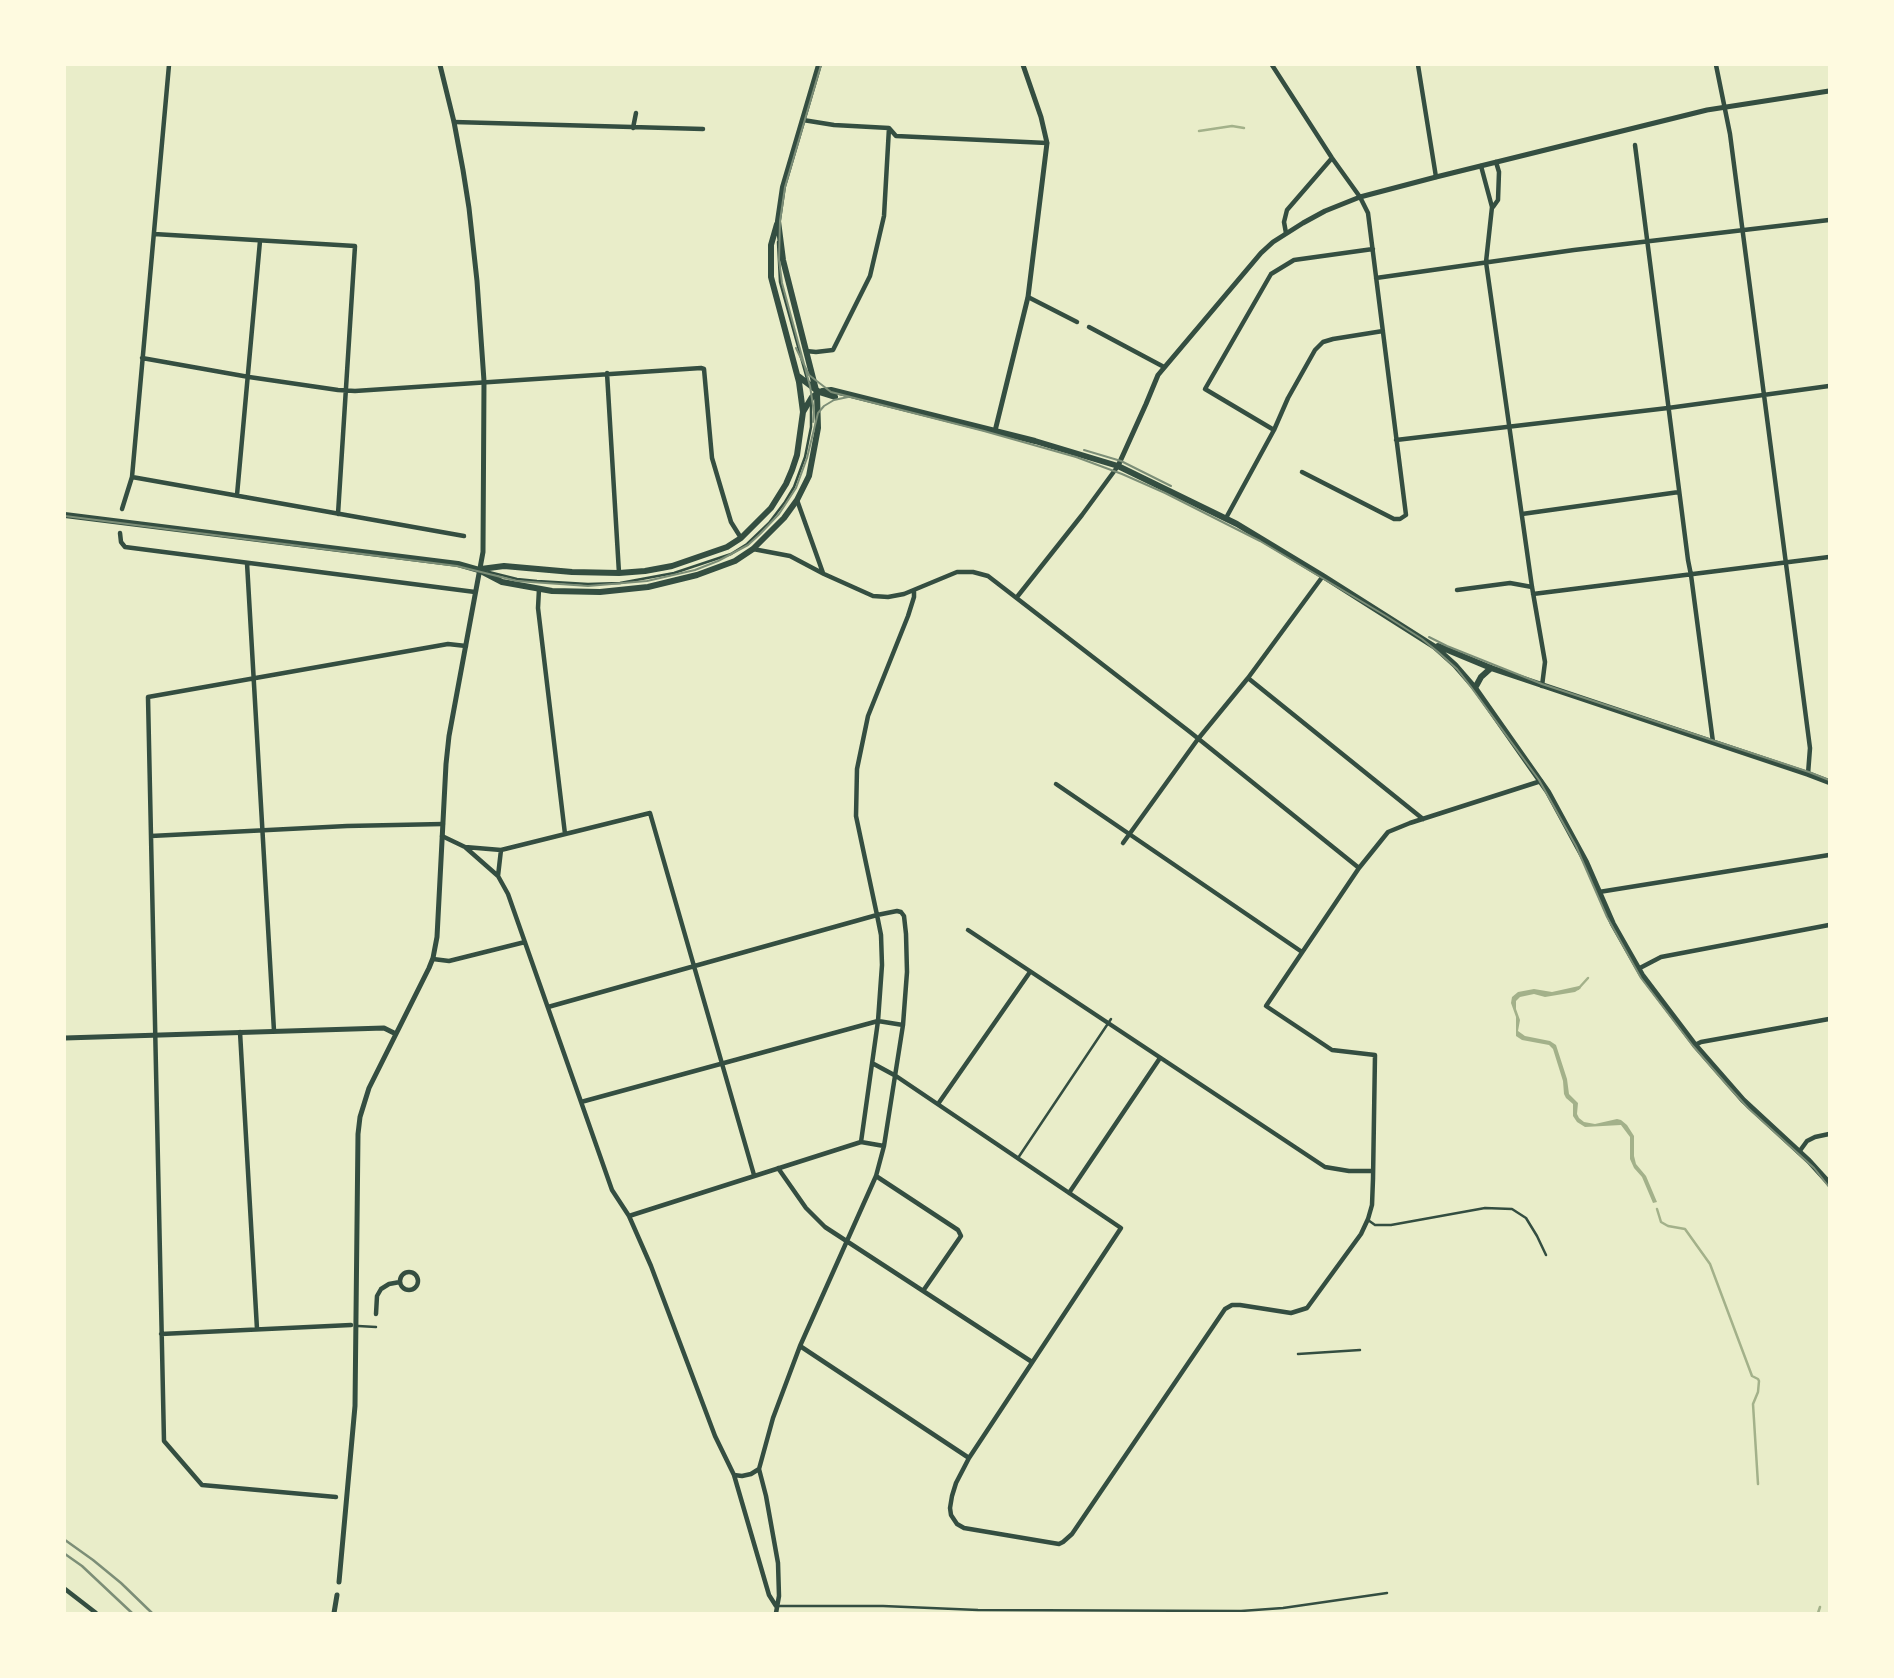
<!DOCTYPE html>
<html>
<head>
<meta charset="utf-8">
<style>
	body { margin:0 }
	#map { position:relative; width:1894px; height:1678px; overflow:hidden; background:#e9edc9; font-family:"Alegreya Sans",sans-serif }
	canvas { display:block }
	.frame { position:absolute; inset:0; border:66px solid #fefae0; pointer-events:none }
</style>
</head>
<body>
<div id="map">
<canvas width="1894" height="1678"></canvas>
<div class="frame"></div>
</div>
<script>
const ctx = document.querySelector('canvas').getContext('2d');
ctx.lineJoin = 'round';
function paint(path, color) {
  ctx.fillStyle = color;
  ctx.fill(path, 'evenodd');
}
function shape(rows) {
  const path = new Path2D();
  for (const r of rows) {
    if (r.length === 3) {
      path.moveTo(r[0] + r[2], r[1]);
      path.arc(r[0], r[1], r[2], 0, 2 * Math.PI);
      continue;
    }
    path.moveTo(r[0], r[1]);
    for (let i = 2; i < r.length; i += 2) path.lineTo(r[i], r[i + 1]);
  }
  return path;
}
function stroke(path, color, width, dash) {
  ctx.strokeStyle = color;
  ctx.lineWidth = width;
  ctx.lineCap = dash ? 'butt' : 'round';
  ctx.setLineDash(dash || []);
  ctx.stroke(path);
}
paint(shape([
	[1579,986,1581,988,1575,992,1545,997,1534,994,1520,997,1516,1001,1516,1009,1520,1020,1518,1031,1525,1036,1550,1041,1556,1045,1567,1079,1569,1094,1578,1103,1577,1114,1579,1118,1584,1122,1595,1124,1617,1119,1621,1120,1627,1125,1634,1136,1634,1156,1636,1164,1646,1176,1657,1202,1653,1203,1642,1177,1634,1168,1630,1159,1630,1137,1621,1125,1585,1127,1577,1122,1573,1116,1573,1104,1566,1098,1564,1094,1563,1081,1553,1049,1549,1045,1522,1040,1516,1036,1516,1017,1511,1003,1512,997,1518,992,1534,989,1552,992]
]), '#a3b18a');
stroke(shape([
	[1199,131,1232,126,1244,128],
	[1578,989,1588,978],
	[1657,1209,1661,1222,1668,1226,1685,1229,1710,1264,1752,1376,1758,1379,1759,1381,1758,1392,1753,1404,1758,1484],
	[1818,1613,1820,1607]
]), '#a3b18a', 2.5);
stroke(shape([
	[778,242,780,282,807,379],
	[489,572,517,579,537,581,588,584,620,583,674,573,731,554,747,544,769,523,785,502,794,487,805,457,811,427,811,403],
	[1018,1158,1111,1019],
	[1368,1220,1375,1225,1391,1225,1485,1208,1512,1209,1526,1218,1537,1236,1546,1255],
	[358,1326,376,1327],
	[1298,1354,1360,1350],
	[776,1606,883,1606,978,1610,1241,1611,1283,1608,1387,1593]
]), '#344e41', 2.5);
stroke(shape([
	[1272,65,1332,158,1360,197,1368,213,1406,515,1400,519,1394,519,1302,472],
	[1418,65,1436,177],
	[1716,65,1730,134,1810,748,1808,774],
	[803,120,834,125,889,128,896,136,1047,143],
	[454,122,703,129],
	[633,128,636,113],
	[1635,145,1688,560,1691,575,1713,742],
	[1481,166,1492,207,1486,262,1532,587,1545,662,1542,686],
	[1493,207,1498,200,1499,172,1496,162],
	[1286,233,1284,222,1287,210,1332,158],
	[154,234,355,246,338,514],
	[1376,278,1574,250,1829,220],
	[1028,297,1077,322],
	[1089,327,1164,367],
	[806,351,816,352,833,350,870,276,884,216,889,128],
	[142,358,249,377,338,390,355,391,701,368,704,369,712,458,731,522,741,538],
	[607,373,619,573],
	[1274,430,1205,389,1271,274,1294,260,1373,249],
	[1396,440,1668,408,1829,386],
	[132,477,464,536],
	[237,495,260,241],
	[797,500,823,573],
	[122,509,132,477,169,65],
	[1522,514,1679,492],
	[1226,518,1274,430,1288,398,1315,350,1323,342,1333,339,1383,331],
	[120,533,121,542,125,547,475,592],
	[753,549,790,556,824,574,873,596,888,597,904,594,957,572,973,572,988,576,1190,732,1359,868],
	[247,563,274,1031],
	[539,589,538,608,565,834],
	[1457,590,1510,583,1532,587],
	[1533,594,1829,557],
	[1017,597,1082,515,1118,466],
	[1248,678,1423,819],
	[1056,784,1302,952],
	[151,836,347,826,443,824],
	[442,836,465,847,498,876,508,894,612,1190,629,1216,651,1266,715,1436,734,1475,769,1595,776,1606],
	[1123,843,1198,739,1248,678,1323,576],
	[465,847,501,850,650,813,754,1175],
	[498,876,501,850],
	[1599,892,1829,855],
	[968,930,1325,1167,1349,1171,1373,1171],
	[433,959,449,961,525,942],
	[1638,969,1661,957,1829,925],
	[548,1007,877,915,897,911,901,912,904,916,906,934,907,972,903,1025,884,1146,876,1176,800,1346,773,1418,759,1469,751,1474,742,1476,734,1475],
	[240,1032,257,1329],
	[1695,1045,1701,1042,1829,1019],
	[872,1063,896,1076,1121,1228,969,1458,956,1483,952,1496,950,1508,951,1515,957,1524,964,1528,1047,1542,1059,1544,1063,1542,1072,1534,1225,1309,1232,1305,1240,1305,1291,1313,1307,1308,1361,1234,1368,1219,1372,1205,1373,1179,1375,1055,1332,1050,1266,1006,1359,868,1388,832,1410,823,1541,781],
	[581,1102,878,1021,903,1025],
	[938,1104,1030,972],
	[861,1142,878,1021,882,965,881,935,877,915,856,816,857,769,868,716,908,616,914,597,914,590],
	[1799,1152,1807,1141,1815,1137,1829,1134],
	[778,1168,806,1208,825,1227,1032,1362],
	[876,1176,958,1230,961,1236,923,1291],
	[1069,1193,1160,1058],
	[629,1216,861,1142,884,1146],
	[409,1281,9],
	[376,1314,377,1296,381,1289,389,1284,400,1282],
	[161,1334,351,1325],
	[800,1346,969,1458],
	[759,1469,766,1496,778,1563,779,1596,776,1613],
	[336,1497,202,1485,164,1441,148,697,448,644,466,646],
	[65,1589,96,1613]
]), '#344e41', 4.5);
stroke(shape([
	[995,431,1028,297,1047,143,1041,117,1023,65],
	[1118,466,1146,404,1158,375,1261,253,1273,242,1303,223,1325,211,1360,197,1436,177,1707,110,1829,91],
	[65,1038,384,1028,396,1034],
	[339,1582,355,1406,358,1134,360,1117,369,1088,429,968,433,958,437,937,446,764,449,736,483,552,484,381,477,281,469,208,463,170,454,122,440,65],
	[334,1613,337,1595]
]), '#344e41', 5);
stroke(shape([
	[798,376,819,392,835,397],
	[803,412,812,397,822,391,831,390,1035,441,1118,466,1237,524,1323,576,1435,647,1455,665,1475,688,1548,792,1586,862,1613,924,1642,975,1695,1045,1743,1100,1809,1161,1829,1183],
	[65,515,458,564,479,570,502,582,552,591,600,592,648,587,697,575,735,561,753,549,784,518,797,500,809,476,818,428,817,394,783,260,778,221,783,187,819,65],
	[481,569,504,566,572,572,619,573,645,571,672,566,727,547,741,538,771,508,786,484,792,470,797,455,803,412,799,382,771,277,771,245,777,224],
	[1438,646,1491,668,1808,774,1829,782],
	[1475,688,1481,677,1491,668]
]), '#344e41', 6);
stroke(shape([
	[796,348,809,375,831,392,984,431,1076,457,1122,474,1165,493,1260,541,1386,616,1422,639,1438,652,1457,669,1471,687,1539,780,1576,846,1607,917,1641,978,1693,1046,1727,1085,1748,1108,1814,1168,1829,1187],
	[813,422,814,412,810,386,782,283,779,260,780,221,785,187,821,65],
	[1084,450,1121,461,1171,486],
	[65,516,457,566,517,581,588,586,647,581,695,570,718,561,748,545,760,534,779,514,796,488,807,458,818,413,824,406,834,400,848,397],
	[1429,637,1447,646,1542,684,1809,772,1829,780]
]), '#7c8e77', 2);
stroke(shape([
	[65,1540,93,1560,121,1583,152,1613],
	[65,1554,82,1566,132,1613]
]), '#7c8e77', 2.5);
</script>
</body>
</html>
